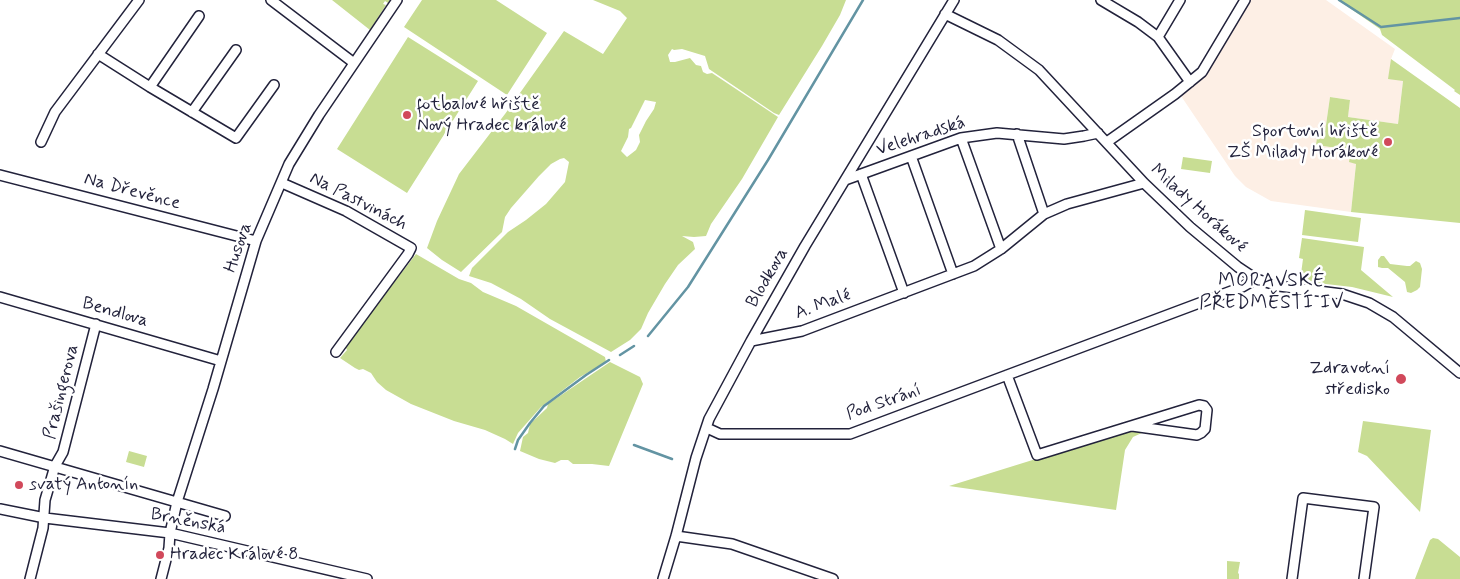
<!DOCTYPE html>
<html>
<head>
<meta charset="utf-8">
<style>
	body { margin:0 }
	canvas { display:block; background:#fff }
</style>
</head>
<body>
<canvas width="1460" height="579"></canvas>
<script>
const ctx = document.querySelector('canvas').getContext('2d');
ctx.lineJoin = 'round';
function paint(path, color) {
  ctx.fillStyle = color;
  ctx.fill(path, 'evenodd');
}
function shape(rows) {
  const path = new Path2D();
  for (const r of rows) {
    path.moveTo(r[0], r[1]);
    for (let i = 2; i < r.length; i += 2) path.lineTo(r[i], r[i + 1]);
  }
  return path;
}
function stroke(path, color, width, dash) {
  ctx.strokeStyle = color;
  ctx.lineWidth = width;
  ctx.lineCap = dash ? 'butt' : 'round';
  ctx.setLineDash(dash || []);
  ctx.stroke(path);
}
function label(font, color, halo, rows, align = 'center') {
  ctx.font = font + ' Mynerve,sans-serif';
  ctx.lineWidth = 5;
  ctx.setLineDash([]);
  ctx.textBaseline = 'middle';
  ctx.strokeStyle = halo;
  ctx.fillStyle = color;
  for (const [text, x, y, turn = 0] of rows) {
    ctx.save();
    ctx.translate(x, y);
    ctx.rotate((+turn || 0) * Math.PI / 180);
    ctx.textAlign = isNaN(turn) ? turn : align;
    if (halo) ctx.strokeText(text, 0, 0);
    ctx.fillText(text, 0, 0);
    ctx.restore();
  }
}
paint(shape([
	[1249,0,1326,0,1395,49,1391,59,1403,80,1398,124,1348,117,1350,100,1330,97,1324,139,1316,145,1351,150,1356,163,1351,212,1271,201,1246,187,1235,176,1181,96,1195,83,1206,70]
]), '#fdefe5');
paint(shape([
	[332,0,390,0,388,3,385,1,383,4,386,5,370,30],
	[422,0,496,0,547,33,507,95,404,27],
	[593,0,846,0,840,15,822,46,779,115,774,113,709,69,705,56,682,49,674,50,672,49,668,55,670,62,675,62,690,58,696,65,701,66,703,72,707,74,712,73,778,117,742,179,711,224,706,236,694,237,682,236,693,242,695,249,678,265,665,284,648,313,641,329,630,340,611,352,550,319,521,299,491,283,469,276,472,268,508,232,526,220,546,204,565,182,569,162,564,158,560,159,551,164,539,176,511,208,505,217,502,232,461,272,442,260,427,248,437,221,459,174,505,114,564,31,603,54,627,18,620,11],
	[645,100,656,102,654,109,646,121,639,135,640,142,636,150,627,157,621,151,628,137,629,129,631,128],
	[1338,0,1460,0,1460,95,1454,91,1455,90,1382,35,1380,29],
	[408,37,478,81,407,193,337,149],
	[1391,59,1460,108,1460,223,1351,212,1356,164,1349,162,1351,150,1316,145,1317,138,1324,139,1330,97,1350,100,1348,117,1398,124,1403,81,1388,79],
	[1183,157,1212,161,1210,173,1181,169],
	[1305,210,1361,218,1358,242,1302,235],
	[1302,238,1364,247,1361,270,1393,297,1352,287,1300,281,1303,259,1299,258],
	[416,254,459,279,471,283,483,292,516,306,605,357,606,362,580,377,541,407,518,433,513,444,505,439,485,430,454,421,411,404,386,390,377,382,371,373,363,369,359,370,355,368,340,358,347,350,345,346],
	[1381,256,1384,256,1390,264,1407,266,1410,266,1416,261,1420,263,1422,269,1420,287,1417,290,1411,293,1407,292,1405,282,1388,268,1382,268,1378,267,1378,260],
	[610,362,640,377,643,384,609,466,592,464,573,464,568,460,561,460,555,463,539,459,520,451,523,437,528,433,530,424,547,408,548,404],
	[1363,421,1431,430,1420,512,1367,456,1358,452],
	[1129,430,1144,432,1133,437,1125,450,1116,510,949,486],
	[129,451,147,456,144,467,126,462],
	[1433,538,1438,539,1460,557,1460,579,1415,579,1430,540],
	[1227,561,1240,562,1238,573,1239,574,1239,579,1227,579]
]), '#c8dd93');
stroke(shape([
	[1339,0,1381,27,1460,18],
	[648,336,688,287,768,160,863,0],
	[620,355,634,346],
	[634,445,672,459],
	[515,449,518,440,530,423,544,406,586,375,609,360]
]), '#6394a3', 2.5);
const street = shape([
	[271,0,354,63],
	[1101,0,1138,22,1158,37,1190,82],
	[945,14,998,40,1039,70,1144,183,1190,227,1238,267,1256,279,1279,286,1342,294,1369,303,1393,317,1460,373],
	[1158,37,1180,0],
	[98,54,150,87,236,138,274,85],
	[150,87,199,16],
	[192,112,236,50],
	[1017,134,1044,214],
	[961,138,1001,249],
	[41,142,55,112,139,0],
	[1107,142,1175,94,1202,72,1245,0],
	[911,156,953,274],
	[861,174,904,293],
	[0,175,256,241],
	[845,180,961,138,997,133,1064,139,1084,136,1098,133],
	[282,183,346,211,411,248,408,254,336,352],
	[0,297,221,361],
	[751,341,802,331,974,266,1001,249,1044,214,1067,204,1144,183],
	[1007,375,1037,455,1199,405,1204,406,1207,410,1205,429,1201,433,1197,435,1132,426],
	[707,428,720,434,850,434,1242,287,1256,279],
	[0,451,225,516],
	[0,509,45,518,170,533,367,579],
	[676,536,732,544,833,579],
	[30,579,43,528,45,500,55,466,63,452,96,324],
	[161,579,169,548,170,533,177,502,213,389,256,241,289,164,319,115,397,0],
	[663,579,676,536,696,458,709,419,751,341,805,246,954,0],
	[1292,579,1303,498,1374,507,1364,579]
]);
stroke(street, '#22223b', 12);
stroke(street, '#fff', 9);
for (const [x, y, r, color] of [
	[407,115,5,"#d1495b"],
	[1388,142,5,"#d1495b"],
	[1401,379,6,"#d1495b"],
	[19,485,5,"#d1495b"],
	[160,555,5,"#d1495b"]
]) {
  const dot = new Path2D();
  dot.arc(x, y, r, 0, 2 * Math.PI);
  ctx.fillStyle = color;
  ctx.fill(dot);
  stroke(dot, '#fff', 2);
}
label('18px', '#22223b', '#fff', [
	["fotbalové hřiště",417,105],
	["Nový Hradec králové",417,126],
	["Sportovní hřiště",1378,132,"right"],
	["ZŠ Milady Horákové",1378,153,"right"],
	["Zdravotní",1390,369,"right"],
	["středisko",1390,390,"right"],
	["svatý Antonín",29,485],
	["Hradec Králové 8",170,555]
], 'left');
label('18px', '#22223b', '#fff', [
	["Velehradská",921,137,-18],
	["Na Dřevěnce",132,192,15],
	["Na Pastvinách",358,202,27],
	["Milady Horákové",1198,209,42],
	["Husova",239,248,-71],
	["Blodkova",768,278,-60],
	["A. Malé",823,305,-20],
	["Bendlova",115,313,16],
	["Prašingerova",62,392,-76],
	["Pod Strání",884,403,-19],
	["Brněnská",188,522,11]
]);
ctx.letterSpacing = '1px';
label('19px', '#22223b', '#fff', [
	["MORAVSKÉ",1272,282],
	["PŘEDMĚSTÍ IV",1272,304]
]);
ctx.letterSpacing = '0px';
</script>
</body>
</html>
